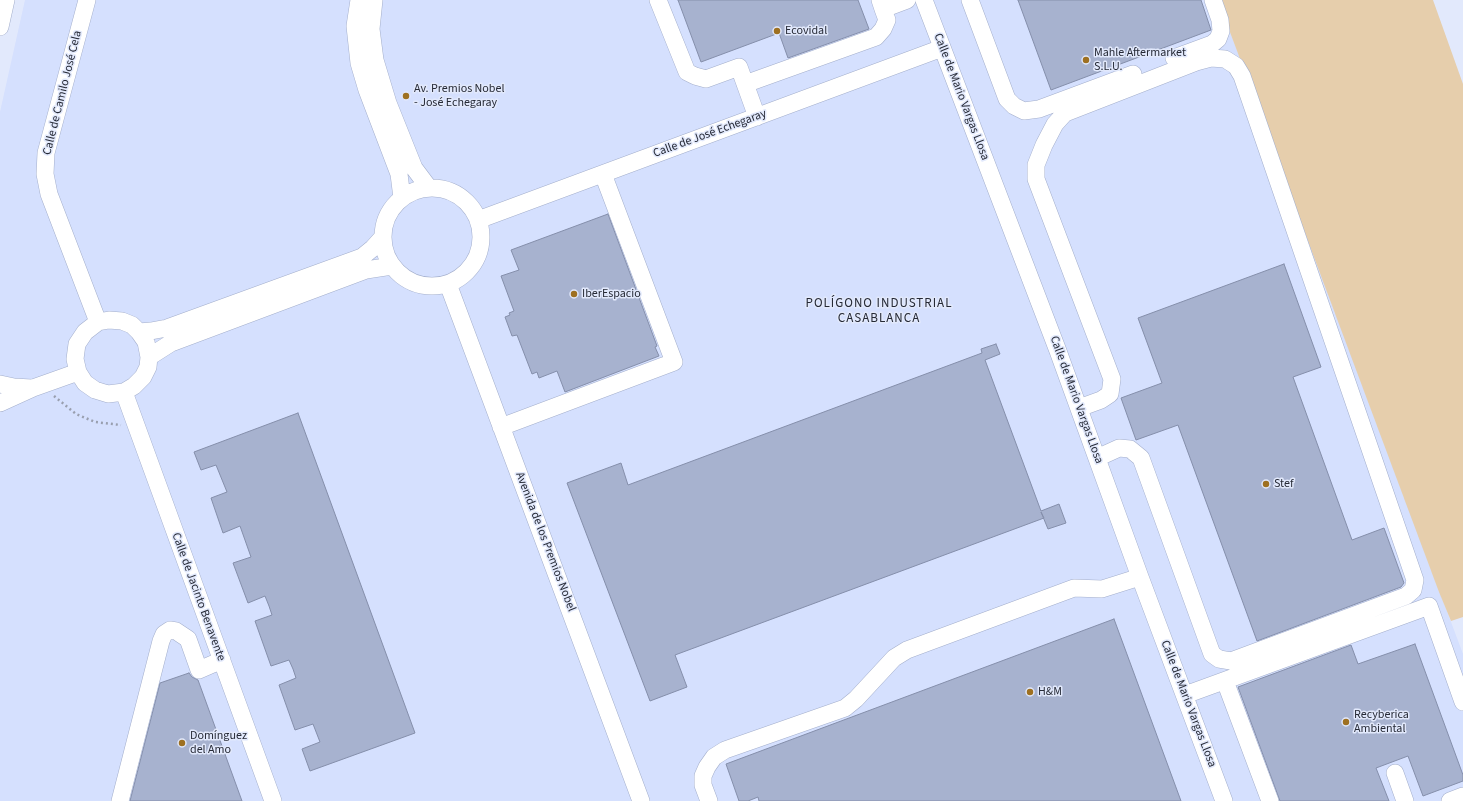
<!DOCTYPE html>
<html>
<head>
<meta charset="utf-8">
<style>
	body { margin:0 }
	canvas { display:block; background:#e2e9fc }
</style>
</head>
<body>
<canvas width="1463" height="801"></canvas>
<script>
const ctx = document.querySelector('canvas').getContext('2d');
ctx.lineJoin = 'round';
function paint(path, color) {
  ctx.fillStyle = color;
  ctx.fill(path, 'evenodd');
}
function shape(rows) {
  const path = new Path2D();
  for (const r of rows) {
    if (r.length === 3) {
      path.moveTo(r[0] + r[2], r[1]);
      path.arc(r[0], r[1], r[2], 0, 2 * Math.PI);
      continue;
    }
    path.moveTo(r[0], r[1]);
    for (let i = 2; i < r.length; i += 2) path.lineTo(r[i], r[i + 1]);
  }
  return path;
}
function stroke(path, color, width, dash) {
  ctx.strokeStyle = color;
  ctx.lineWidth = width;
  ctx.lineCap = dash ? 'butt' : 'round';
  ctx.setLineDash(dash || []);
  ctx.stroke(path);
}
function label(font, color, halo, rows, align = 'center') {
  ctx.font = font + ' "Source Sans 3",sans-serif';
  ctx.lineWidth = 3;
  ctx.setLineDash([]);
  ctx.textBaseline = 'middle';
  ctx.strokeStyle = halo;
  ctx.fillStyle = color;
  for (const [text, x, y, turn = 0] of rows) {
    ctx.save();
    ctx.translate(x, y);
    ctx.rotate((+turn || 0) * Math.PI / 180);
    ctx.textAlign = isNaN(turn) ? turn : align;
    if (halo) ctx.strokeText(text, 0, 0);
    ctx.fillText(text, 0, 0);
    ctx.restore();
  }
}
paint(shape([
	[25,0,1218,0,1463,654,1463,801,0,801,0,112]
]), '#d5e0fe');
paint(shape([
	[1218,0,1433,0,1463,84,1463,617,1451,621,1439,592]
]), '#e6ceac');
const building = shape([
	[678,0,858,0,869,29,788,58,779,33,701,62,678,0],
	[1018,0,1201,0,1211,30,1051,90,1018,0],
	[608,214,657,346,655,347,659,356,565,392,557,371,539,378,537,372,532,374,517,335,512,336,505,317,510,315,509,313,514,311,501,276,519,270,511,250,608,214],
	[1284,264,1321,367,1293,377,1352,540,1384,528,1404,583,1401,587,1257,641,1178,425,1136,440,1121,398,1162,383,1138,318,1284,264],
	[996,344,1000,354,985,360,1041,511,1059,504,1066,523,1048,529,1041,512,1044,518,675,655,687,687,650,701,567,483,621,463,628,485,982,353,981,349,996,344],
	[298,413,415,733,310,771,302,749,320,742,313,724,295,730,279,685,296,678,293,669,289,660,271,666,255,621,272,615,269,606,265,596,248,603,233,563,251,557,240,526,223,533,211,498,227,492,216,465,201,470,194,452,298,413],
	[1114,619,1181,801,759,801,758,797,748,801,739,801,726,764,1114,619],
	[1415,644,1463,775,1463,781,1423,796,1408,756,1376,768,1389,801,1280,801,1238,687,1351,645,1358,664,1415,644],
	[189,673,192,677,198,680,242,801,130,801,160,683,189,673]
]);
paint(building, '#a7b2cf');
stroke(building, '#858fab', 1);
const minor = shape([
	[87,0,46,153,45,174,49,194,98,322],
	[359,0,355,26,359,63,367,90,399,174,402,198],
	[374,0,371,29,375,60,388,103,414,168,429,188],
	[658,0,687,72,695,76,706,79,739,67,757,117],
	[880,0,883,9,907,0],
	[924,0,1058,351,1140,577,1224,801],
	[970,0,1007,99,1014,106,1024,111,1039,109,1133,74],
	[0,27,6,0],
	[1174,58,1212,44,1218,39,1221,31,1220,20,1213,0],
	[745,84,876,37,883,29,887,20,883,9],
	[432,237,49],
	[478,220,942,48],
	[448,284,641,801],
	[139,332,146,342,149,357,148,367,143,377,134,386,124,392,108,394,95,390,85,383,78,372,75,359,77,344,85,332,98,322,109,320,122,321,132,325,139,332,151,331,167,328,362,257,373,248,382,238],
	[149,357,171,343,366,270,392,266],
	[0,384,14,387,31,388],
	[124,392,273,801],
	[0,403,33,388,78,372],
	[1079,408,1101,400,1110,394,1112,379,1036,179,1036,165,1044,145,1055,124,1065,113,1196,62,1211,58,1225,59,1236,66,1242,76,1415,580,1413,590,1406,596,1231,661,1219,659,1212,654,1141,458,1130,449,1119,448,1097,458],
	[501,427,674,362,603,174],
	[1225,681,1270,801],
	[1185,695,1429,606,1463,702],
	[1395,773,1405,801],
	[120,801,161,641,164,634,170,630,176,631,188,639,199,670,222,660],
	[709,801,703,785,703,776,707,767,714,757,725,750,845,708,856,699,894,658,907,650,1074,588,1102,589,1140,577],
	[1450,801,1463,796]
]);
stroke(minor, '#a4afcc', 18);
stroke(shape([
	[54,396,76,414,95,422,121,425]
]), '#999faf', 2.5, [2, 3]);
stroke(minor, '#fff', 17);
for (const [x, y, r, color] of [
	[777,31,4,"#9e7021"],
	[1086,60,4,"#9e7021"],
	[406,96,4,"#9e7021"],
	[574,294,4,"#9e7021"],
	[1266,484,4,"#9e7021"],
	[1030,692,4,"#9e7021"],
	[1346,722,4,"#9e7021"],
	[182,743,4,"#9e7021"]
]) {
  const dot = new Path2D();
  dot.arc(x, y, r, 0, 2 * Math.PI);
  ctx.fillStyle = color;
  ctx.fill(dot);
  stroke(dot, '#e2e9fc', 1.5);
}
label('12px', '#262a36', '#e2e9fc', [
	["Ecovidal",785,31],
	["Mahle Aftermarket",1094,53],
	["S.L.U.",1094,67],
	["Av. Premios Nobel",414,89],
	["- José Echegaray",414,103],
	["IberEspacio",582,294],
	["Stef",1274,484],
	["H&M",1038,692],
	["Recyberica",1354,715],
	["Ambiental",1354,729],
	["Domínguez",190,736],
	["del Amo",190,750]
], 'left');
label('12px', '#262a36', '#e2e9fc', [
	["Calle de Camilo José Cela",63,93,-76],
	["Calle de Mario Vargas Llosa",961,97,69],
	["Calle de José Echegaray",710,134,-20],
	["Calle de Mario Vargas Llosa",1076,400,70],
	["Avenida de los Premios Nobel",545,542,69],
	["Calle de Jacinto Benavente",198,597,70],
	["Calle de Mario Vargas Llosa",1188,704,69]
]);
ctx.letterSpacing = '1px';
label('13px', '#262a36', '#e2e9fc', [
	["POLÍGONO INDUSTRIAL",879,304],
	["CASABLANCA",879,319]
]);
ctx.letterSpacing = '0px';
</script>
</body>
</html>
